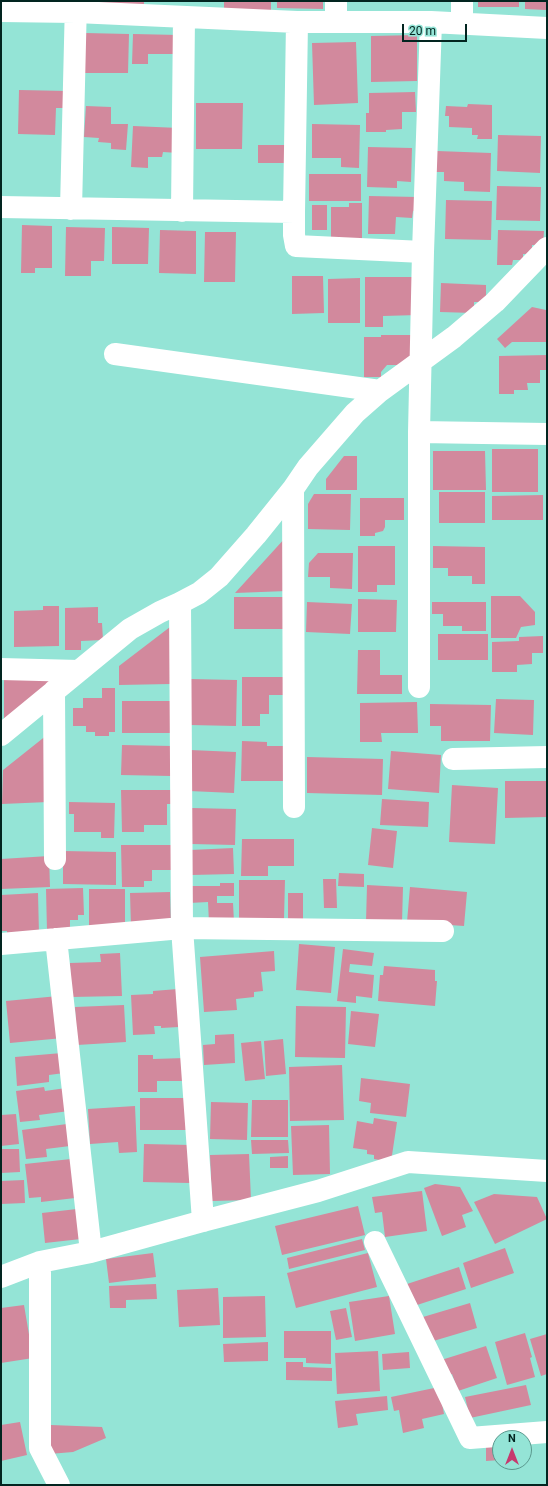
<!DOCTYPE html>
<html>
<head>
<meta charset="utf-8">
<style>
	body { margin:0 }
	#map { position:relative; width:548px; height:1486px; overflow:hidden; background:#94e4d6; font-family:Roboto,sans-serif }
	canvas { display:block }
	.frame { position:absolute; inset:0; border:2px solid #022520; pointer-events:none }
	.north { position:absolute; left:492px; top:1430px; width:40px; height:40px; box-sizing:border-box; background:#94e4d6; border:1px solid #5a988d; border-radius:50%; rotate:0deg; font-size:11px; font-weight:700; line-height:16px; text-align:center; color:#022520 }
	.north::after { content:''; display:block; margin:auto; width:14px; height:18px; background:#c63a6e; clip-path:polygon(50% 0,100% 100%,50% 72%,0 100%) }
	.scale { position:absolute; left:402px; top:24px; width:65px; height:18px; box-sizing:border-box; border:2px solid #022520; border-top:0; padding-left:5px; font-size:12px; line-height:14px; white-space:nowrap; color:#022520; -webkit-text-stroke:3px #94e4d6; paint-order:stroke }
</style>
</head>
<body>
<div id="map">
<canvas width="548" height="1486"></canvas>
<div class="frame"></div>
<div class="north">N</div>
<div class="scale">20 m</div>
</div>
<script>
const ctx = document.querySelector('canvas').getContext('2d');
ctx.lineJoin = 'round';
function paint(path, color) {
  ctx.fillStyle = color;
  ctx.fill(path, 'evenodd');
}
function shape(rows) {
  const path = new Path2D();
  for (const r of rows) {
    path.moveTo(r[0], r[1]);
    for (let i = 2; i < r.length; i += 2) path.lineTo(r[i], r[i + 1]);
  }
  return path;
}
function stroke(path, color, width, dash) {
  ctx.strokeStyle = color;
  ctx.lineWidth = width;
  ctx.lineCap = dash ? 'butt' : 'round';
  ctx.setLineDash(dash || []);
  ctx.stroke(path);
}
paint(shape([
	[100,1,144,1,144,8,99,6],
	[224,1,271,1,271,13,224,12],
	[277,1,323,1,323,9,277,8],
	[478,1,519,1,519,7,478,7],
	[525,1,547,1,546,10,525,9],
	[85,33,129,34,128,73,84,73],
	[133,34,179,35,178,54,148,54,148,64,132,64],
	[417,35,417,81,371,82,371,36],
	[356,42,358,103,314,105,312,43],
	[19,90,67,91,67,108,56,108,55,135,18,134],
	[415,92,416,112,402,112,402,129,386,130,386,132,366,132,366,113,369,113,369,93],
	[196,103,243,103,242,149,196,149],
	[468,104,492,105,492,139,477,139,478,135,472,135,472,128,449,127,449,116,445,116,446,106,467,107],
	[86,106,111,107,111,124,128,124,126,150,111,149,111,143,98,142,99,138,84,137],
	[312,124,360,125,359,168,341,167,341,158,312,158],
	[133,126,179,128,178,153,163,152,162,157,148,157,148,168,131,167],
	[498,135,541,136,540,173,497,171],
	[258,145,291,145,291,163,258,163],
	[368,147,412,148,411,182,397,181,397,188,367,187],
	[437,151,491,153,490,192,464,191,464,182,444,181,444,172,436,172],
	[309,174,361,174,361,201,309,201],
	[497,186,541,187,540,221,496,220],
	[369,196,418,197,418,211,413,211,412,218,396,217,395,234,368,234],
	[446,200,492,201,491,240,445,239],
	[349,203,362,203,362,245,331,239,331,207,349,207],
	[312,205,327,205,327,230,312,230],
	[22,225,52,226,52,268,35,268,35,273,21,273],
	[66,227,105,228,104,261,91,261,91,276,65,276],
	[112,227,149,228,148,264,112,264],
	[160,230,196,231,196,274,159,273],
	[498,230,544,231,543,245,532,245,532,254,523,254,523,260,513,260,512,265,497,265],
	[205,232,236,232,235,282,204,282],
	[292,276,323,276,324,313,292,314],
	[365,277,418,277,418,315,383,316,383,327,365,327],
	[360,278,360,323,328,323,328,279],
	[441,283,486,285,486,302,474,302,474,313,440,312],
	[532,307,546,310,546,342,512,342,505,348,497,339],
	[381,335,413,335,413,365,387,365,381,372,381,377,364,377,364,337,381,337],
	[547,355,547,370,540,370,540,383,527,383,528,390,514,390,514,394,499,394,499,356],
	[492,449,538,449,538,492,492,492],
	[433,451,485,451,486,490,433,490],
	[344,456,357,456,357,490,326,490,326,479],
	[439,492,485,492,485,523,439,523],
	[314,494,351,494,350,530,308,529,308,504],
	[543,495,543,520,492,520,492,496],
	[360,498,404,498,404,520,385,520,385,527,383,531,375,533,375,536,360,536],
	[286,537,287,591,235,593],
	[358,546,395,546,395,585,377,585,377,592,358,592],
	[433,546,485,547,485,584,472,584,472,576,448,576,448,568,433,568],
	[318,553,353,553,352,589,330,588,330,577,308,577,309,563],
	[491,596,520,596,535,612,535,625,521,627,516,638,491,638],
	[234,597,285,597,285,629,234,629],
	[358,599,397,600,396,632,358,632],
	[307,602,352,604,350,634,306,632],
	[432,602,486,602,486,631,462,631,462,626,443,626,443,614,432,614],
	[43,606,59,606,59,646,14,647,14,611,43,610],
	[98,607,98,623,102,623,103,640,81,641,81,650,65,650,65,608],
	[170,627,170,684,119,685,119,666],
	[438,634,488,634,488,660,438,660],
	[543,636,543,653,532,653,532,664,517,665,517,672,492,672,492,642,519,641,519,637],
	[358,650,380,650,380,675,402,675,402,694,357,694],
	[4,675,52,675,51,682,4,721],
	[242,677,290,677,290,695,269,695,269,714,260,714,260,726,242,726],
	[190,679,237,680,236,726,190,725],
	[102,688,115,688,115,732,109,732,109,736,95,736,95,732,86,732,86,726,73,726,73,708,83,708,83,698,102,698],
	[496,699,534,700,533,735,494,733],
	[122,701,170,701,170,733,122,733],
	[417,702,418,733,381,733,382,742,360,742,360,703],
	[430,704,491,705,490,741,441,741,441,726,430,726],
	[47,735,48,802,2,804,3,770],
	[242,741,267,742,267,746,288,746,287,781,241,781],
	[122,745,172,746,171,776,121,775],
	[190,750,236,752,234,793,189,791],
	[391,751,441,755,439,793,388,789],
	[307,757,383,759,382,795,307,793],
	[505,781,547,781,547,817,505,818],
	[452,785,498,788,495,844,449,842],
	[121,790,171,790,171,804,167,804,167,825,144,825,144,832,122,832],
	[382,799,429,802,428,827,380,825],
	[69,802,115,803,114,838,101,838,101,832,74,832,74,814,69,814],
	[191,808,236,809,235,845,191,844],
	[372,828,397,831,393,868,368,865],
	[242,839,294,839,294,866,268,866,268,876,241,876],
	[121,845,173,845,173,870,152,870,152,881,144,881,144,887,122,887],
	[233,848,234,874,191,875,190,850],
	[63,851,116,852,116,885,63,884],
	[49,856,50,887,1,889,1,859],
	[339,873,364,874,364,887,338,886],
	[323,879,336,879,337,908,324,908],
	[239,880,285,880,284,919,239,919],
	[220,883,234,883,234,896,217,896,217,903,233,903,234,922,209,923,208,902,189,903,189,886,220,886],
	[367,885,403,887,402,923,366,922],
	[410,887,467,892,464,926,407,922],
	[83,888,84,915,78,915,78,920,70,920,70,930,47,931,46,889],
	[89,889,125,889,125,931,89,931],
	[170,892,171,926,131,927,130,893],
	[38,893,39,934,7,935,7,931,1,931,1,895],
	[288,893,303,893,303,923,288,923],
	[299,944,335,947,331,993,296,990],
	[343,949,374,953,372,966,350,964,349,972,374,975,372,998,356,996,356,1003,337,1001],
	[274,951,275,971,261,972,263,991,254,992,254,997,236,999,237,1010,204,1012,200,957],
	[120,953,122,996,71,997,70,963,101,962,100,954],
	[384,966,435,970,435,981,437,981,435,1006,378,1001,380,975,383,975],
	[178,989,179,1027,161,1028,161,1026,154,1026,155,1034,133,1035,131,995,153,994,153,991],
	[58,996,63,1038,10,1043,6,1001],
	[124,1005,126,1042,77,1045,75,1007],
	[296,1006,346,1007,345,1058,295,1057],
	[351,1011,379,1014,375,1047,348,1044],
	[234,1034,235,1063,204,1065,203,1045,215,1044,215,1035],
	[283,1039,286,1074,266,1076,264,1041],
	[261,1041,265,1079,245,1081,241,1043],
	[62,1053,64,1073,49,1075,49,1082,17,1086,15,1057],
	[138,1055,153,1055,153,1059,185,1058,185,1081,157,1081,157,1092,138,1092],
	[342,1065,344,1120,290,1121,289,1067],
	[361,1078,410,1084,406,1117,370,1113,371,1103,359,1101],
	[44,1087,45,1091,66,1088,69,1111,39,1115,40,1120,20,1122,16,1091],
	[140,1098,186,1098,186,1130,140,1130],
	[252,1100,288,1100,288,1137,251,1137],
	[211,1102,248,1103,247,1140,210,1139],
	[135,1106,137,1152,119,1153,118,1142,90,1144,88,1109],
	[16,1114,19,1144,1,1146,1,1115],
	[374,1118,397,1122,391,1162,374,1159,374,1155,367,1154,367,1150,353,1148,357,1121,373,1124],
	[67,1124,70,1146,46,1149,47,1157,26,1159,22,1130],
	[329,1125,330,1174,293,1175,291,1126],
	[251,1140,288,1140,289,1153,252,1154],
	[144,1144,191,1145,190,1183,143,1182],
	[1,1149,19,1149,20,1172,1,1173],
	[249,1154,251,1200,212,1201,210,1155],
	[288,1156,288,1168,270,1168,270,1157],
	[71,1159,75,1198,41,1202,41,1197,29,1198,25,1164],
	[24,1180,25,1203,1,1204,1,1181],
	[435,1184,460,1187,473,1211,462,1215,466,1227,442,1236,424,1188],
	[422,1191,427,1231,385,1237,382,1212,375,1213,372,1197],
	[494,1194,537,1197,547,1219,495,1244,474,1202],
	[358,1206,365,1235,282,1255,275,1226],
	[77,1209,81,1239,45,1243,42,1213],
	[362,1239,365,1250,289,1269,287,1258],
	[505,1248,514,1273,471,1288,463,1263],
	[153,1253,156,1277,109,1283,106,1259],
	[368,1253,377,1287,296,1308,287,1273],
	[459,1267,466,1289,414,1306,407,1284],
	[156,1284,157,1299,126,1300,126,1308,110,1308,109,1286],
	[218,1288,220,1325,179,1327,177,1290],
	[265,1296,266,1337,223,1338,223,1297],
	[389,1296,395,1334,355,1341,349,1302],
	[470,1303,477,1328,430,1342,423,1317],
	[24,1305,33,1358,1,1363,1,1308],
	[346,1308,352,1337,336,1340,330,1311],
	[284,1331,331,1331,331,1364,306,1363,306,1358,284,1358],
	[525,1333,532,1357,530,1358,535,1377,507,1385,495,1342],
	[547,1334,547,1374,541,1376,530,1339],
	[268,1342,268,1361,224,1362,223,1344],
	[486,1346,497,1378,458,1391,452,1374,443,1377,438,1361],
	[378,1351,380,1391,337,1394,335,1353],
	[409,1352,410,1368,383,1370,382,1354],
	[286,1362,303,1362,303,1367,332,1368,332,1381,286,1380],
	[526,1385,531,1405,470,1418,465,1397],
	[439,1387,444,1414,422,1419,424,1428,403,1433,399,1410,394,1411,391,1397],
	[387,1396,388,1410,356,1414,358,1425,338,1428,335,1401],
	[20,1422,27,1455,1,1461,1,1425],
	[51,1425,102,1427,106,1438,73,1452,49,1454],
	[500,1446,500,1460,486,1461,486,1447]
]), '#d2899d');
stroke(shape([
	[1,11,76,12,297,22,431,22,547,28],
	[297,22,294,212,294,235,296,246,423,252],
	[336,22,336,1],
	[462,23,462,1],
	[1,207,294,212],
	[71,209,76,1],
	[182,211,184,17],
	[115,354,380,391],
	[419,432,547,434],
	[293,489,294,807],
	[1,669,79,671],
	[419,687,419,432,423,252,431,22],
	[54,691,55,859],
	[1,735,130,629,160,612,180,603],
	[453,759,547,757],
	[56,939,91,1252],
	[1,944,182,928,443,931],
	[203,1221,182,928,180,603,199,593,219,577,256,535,293,489,308,467,355,413,380,391,454,337,495,302,547,248],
	[375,1242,470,1438,547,1432],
	[40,1262,40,1448,59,1485],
	[1,1277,40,1262,91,1252,203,1221,318,1191,408,1162,547,1171]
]), '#fff', 22);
</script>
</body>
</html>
